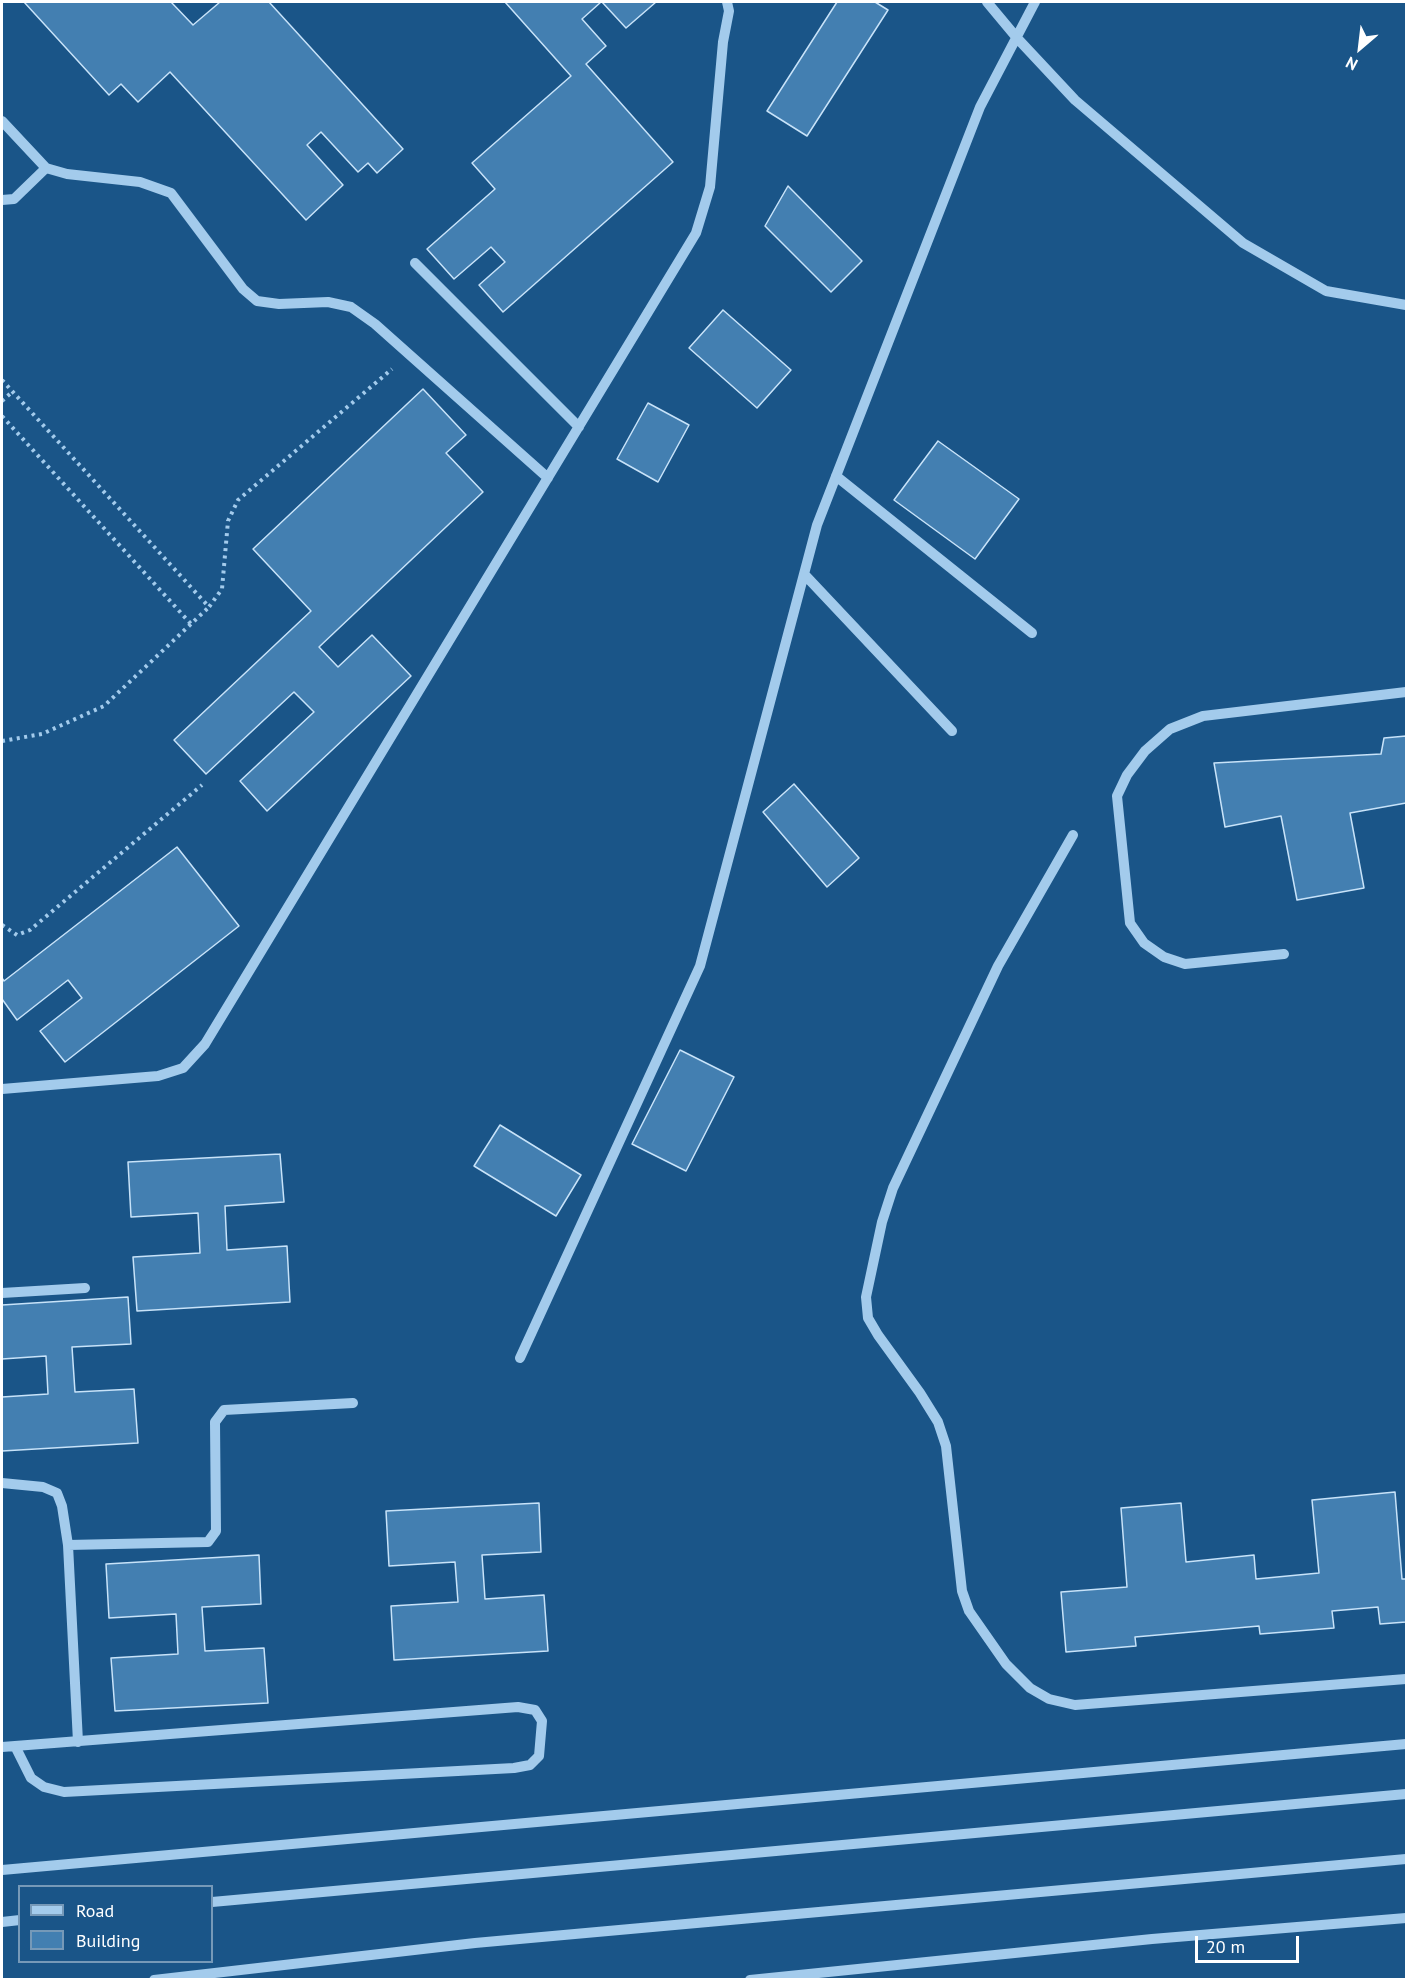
<!DOCTYPE html>
<html>
<head>
<meta charset="utf-8">
<style>
	body { margin:0 }
	#map { position:relative; width:1408px; height:1981px; overflow:hidden; background:#1a5588; font-family:"PT Sans",sans-serif }
	canvas { display:block }
	.frame { position:absolute; inset:0; border:3px solid #fff; pointer-events:none }
	.legend { position:absolute; left:18px; top:1885px; width:195px; height:78px; box-sizing:border-box; background:#1a5588; border:2px solid #7699b8; margin:0; padding:8px 10px; list-style:none; font-size:18px; color:#fff }
	.legend li { display:flex; align-items:center; gap:12px; height:30px }
	.legend b { width:30px; border:2px solid #7699b8 }
	.north { position:absolute; left:1330px; top:18px; width:60px; height:60px; -webkit-text-stroke:4px #1a5588; paint-order:stroke; rotate:208deg; font-size:16px; font-weight:700; line-height:24px; text-align:center; color:#fff }
	.north::after { content:''; display:block; margin:auto; width:21px; height:27px; background:#fff; clip-path:polygon(50% 0,100% 100%,50% 72%,0 100%) }
	.scale { position:absolute; left:1195px; top:1936px; width:104px; height:27px; box-sizing:border-box; border:3px solid #fff; border-top:0; padding-left:8px; font-size:18px; line-height:21px; white-space:nowrap; color:#fff; -webkit-text-stroke:4px #1a5588; paint-order:stroke }
</style>
</head>
<body>
<div id="map">
<canvas width="1408" height="1981"></canvas>
<div class="frame"></div>
<ul class="legend">
<li><b style="height:8px;background:#a3cbec"></b>Road</li>
<li><b style="height:16px;background:#437fb1"></b>Building</li>
</ul>
<div class="north">N</div>
<div class="scale">20 m</div>
</div>
<script>
const ctx = document.querySelector('canvas').getContext('2d');
ctx.lineJoin = 'round';
function paint(path, color) {
  ctx.fillStyle = color;
  ctx.fill(path, 'evenodd');
}
function shape(rows) {
  const path = new Path2D();
  for (const r of rows) {
    path.moveTo(r[0], r[1]);
    for (let i = 2; i < r.length; i += 2) path.lineTo(r[i], r[i + 1]);
  }
  return path;
}
function stroke(path, color, width, dash) {
  ctx.strokeStyle = color;
  ctx.lineWidth = width;
  ctx.lineCap = dash ? 'butt' : 'round';
  ctx.setLineDash(dash || []);
  ctx.stroke(path);
}
const building = shape([
	[24,2,171,2,193,25,220,2,269,2,403,149,377,173,368,163,358,172,321,132,307,145,343,185,306,220,170,72,138,102,121,84,109,95,24,2],
	[505,2,601,2,582,19,606,46,586,64,673,162,503,312,479,285,505,262,491,247,454,279,427,249,495,189,472,163,571,76,505,2],
	[602,2,656,2,626,28,602,2],
	[837,2,875,2,888,10,807,136,767,111,837,2],
	[788,186,862,261,831,292,765,226,788,186],
	[723,310,791,370,757,408,689,348,723,310],
	[423,389,466,435,446,453,483,492,319,647,338,667,372,635,411,676,267,811,240,781,314,712,294,692,206,774,174,740,311,611,253,549,423,389],
	[648,403,689,425,658,482,617,459,648,403],
	[938,441,1019,499,975,559,894,500,938,441],
	[1406,736,1406,803,1350,813,1364,888,1297,900,1281,816,1225,827,1214,763,1381,754,1384,738,1406,736],
	[794,784,859,858,827,887,763,812,794,784],
	[177,847,239,926,65,1062,40,1031,82,998,68,980,17,1020,2,999,2,978,4,981,177,847],
	[680,1050,734,1077,686,1171,632,1144,680,1050],
	[500,1125,581,1175,556,1216,474,1166,500,1125],
	[280,1154,284,1202,225,1206,227,1250,287,1246,290,1302,137,1311,133,1257,200,1253,198,1213,131,1217,128,1162,280,1154],
	[128,1297,131,1344,72,1347,75,1392,134,1389,138,1443,2,1451,2,1397,48,1394,46,1356,2,1359,2,1305,128,1297],
	[1395,1492,1402,1579,1406,1579,1406,1622,1380,1624,1378,1607,1332,1611,1334,1628,1260,1634,1259,1626,1135,1637,1136,1646,1066,1652,1061,1592,1127,1587,1121,1508,1181,1503,1186,1562,1254,1555,1256,1579,1319,1573,1312,1500,1395,1492],
	[539,1503,541,1552,482,1555,485,1599,544,1595,548,1651,394,1660,391,1606,458,1602,455,1562,389,1566,386,1511,539,1503],
	[259,1555,261,1604,202,1607,205,1651,264,1648,268,1703,115,1711,111,1658,178,1654,176,1614,109,1618,106,1564,259,1555]
]);
paint(building, '#437fb1');
stroke(building, '#c8e3f9', 1.5);
stroke(shape([
	[2,380,209,607,222,589,228,521,238,500,392,369],
	[2,401,12,392],
	[2,416,191,624],
	[2,741,42,734,104,706,209,607],
	[2,925,17,935,30,930,202,785]
]), '#a3cbec', 4, [3, 4.5]);
stroke(shape([
	[987,2,1017,38,1075,100,1243,243,1326,291,1406,305],
	[2,121,46,168,67,174,140,182,171,193,243,289,257,301,279,304,328,302,351,307,375,324,548,478],
	[2,200,14,199,46,168],
	[415,263,579,427],
	[836,476,1032,633],
	[804,574,952,731],
	[1073,835,998,966,893,1188,882,1222,866,1297,868,1318,878,1335,920,1393,938,1422,946,1446,962,1591,969,1611,1006,1664,1030,1688,1049,1699,1075,1705,1406,1679],
	[1284,954,1185,964,1164,957,1144,943,1130,923,1117,796,1127,775,1145,751,1170,729,1203,716,1406,692],
	[2,1089,158,1076,183,1068,205,1044,696,233,710,187,723,42,729,11,727,2],
	[2,1293,85,1288],
	[520,1358,700,966,817,525,980,107,1035,2],
	[2,1483,43,1487,57,1493,62,1506,68,1545,78,1742],
	[68,1545,208,1542,216,1531,215,1422,224,1410,353,1403],
	[2,1747,15,1746,144,1736,518,1707,535,1710,542,1721,539,1756,530,1765,514,1768,64,1792,44,1787,31,1778,15,1746],
	[2,1870,1406,1744],
	[212,1902,1406,1794],
	[2,1922,20,1920],
	[154,1980,475,1943,1406,1859],
	[750,1980,1152,1939,1406,1918]
]), '#a3cbec', 10);
</script>
</body>
</html>
